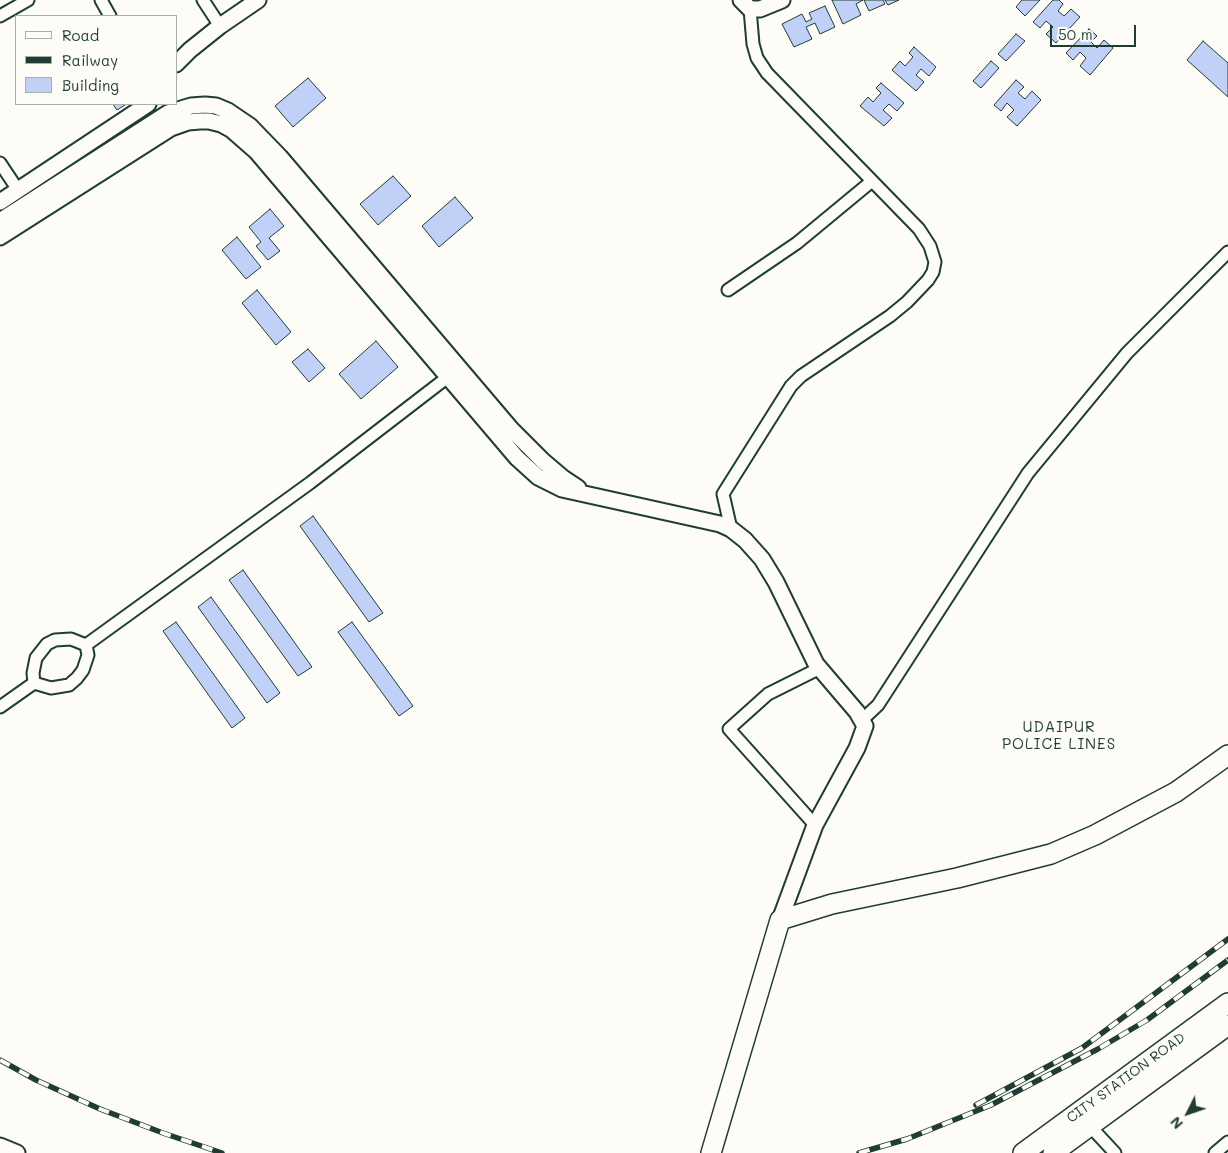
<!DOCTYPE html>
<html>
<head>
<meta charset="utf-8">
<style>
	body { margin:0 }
	#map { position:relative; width:1228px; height:1153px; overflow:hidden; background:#fdfcf7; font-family:Mali,sans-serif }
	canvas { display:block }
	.legend { position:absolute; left:15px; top:15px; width:162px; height:90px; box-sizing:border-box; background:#fdfcf7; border:1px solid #a4b0a9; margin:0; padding:6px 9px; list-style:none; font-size:15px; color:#1f3d34 }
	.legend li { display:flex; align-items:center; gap:10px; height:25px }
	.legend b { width:25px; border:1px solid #a4b0a9 }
	.north { position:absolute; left:1163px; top:1088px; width:50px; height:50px; -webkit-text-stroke:4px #fdfcf7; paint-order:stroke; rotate:229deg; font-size:14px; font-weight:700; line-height:20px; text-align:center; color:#1f3d34 }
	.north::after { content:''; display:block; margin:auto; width:18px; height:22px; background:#1f3d34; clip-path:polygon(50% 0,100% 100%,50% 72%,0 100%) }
	.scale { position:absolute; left:1050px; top:25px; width:86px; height:22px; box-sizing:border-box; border:2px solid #1f3d34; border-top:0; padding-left:6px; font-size:15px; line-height:18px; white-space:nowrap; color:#1f3d34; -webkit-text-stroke:4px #fdfcf7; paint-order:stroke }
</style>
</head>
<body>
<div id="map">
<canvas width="1228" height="1153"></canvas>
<ul class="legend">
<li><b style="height:6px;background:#fdfcf7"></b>Road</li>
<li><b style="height:6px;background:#1f3d34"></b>Railway</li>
<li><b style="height:14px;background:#c1d0f6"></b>Building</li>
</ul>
<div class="north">N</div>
<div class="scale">50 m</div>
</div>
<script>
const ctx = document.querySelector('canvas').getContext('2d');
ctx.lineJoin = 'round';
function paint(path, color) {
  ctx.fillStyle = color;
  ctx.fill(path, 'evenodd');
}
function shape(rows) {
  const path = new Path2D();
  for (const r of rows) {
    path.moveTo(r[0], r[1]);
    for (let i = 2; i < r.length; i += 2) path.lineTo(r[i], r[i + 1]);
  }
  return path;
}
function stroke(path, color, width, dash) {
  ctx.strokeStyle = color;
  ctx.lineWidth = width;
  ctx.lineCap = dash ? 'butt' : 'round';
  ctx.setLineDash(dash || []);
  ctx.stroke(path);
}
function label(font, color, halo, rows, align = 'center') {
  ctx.font = font + ' Mali,sans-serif';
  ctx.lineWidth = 4;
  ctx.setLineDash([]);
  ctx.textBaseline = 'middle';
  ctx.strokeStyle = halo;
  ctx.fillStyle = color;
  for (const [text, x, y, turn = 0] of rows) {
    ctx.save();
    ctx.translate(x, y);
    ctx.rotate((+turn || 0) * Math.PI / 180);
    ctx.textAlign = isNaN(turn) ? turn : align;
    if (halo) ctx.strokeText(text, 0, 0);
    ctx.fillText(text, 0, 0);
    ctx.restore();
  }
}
const building = shape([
	[832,0,863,0,856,4,861,15,843,24,832,0],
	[864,0,883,0,885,4,869,11,864,0],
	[885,0,899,0,888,5,885,0],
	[1022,0,1040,0,1025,16,1016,7,1022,0],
	[1053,0,1059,0,1063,4,1058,11,1064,16,1071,9,1080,17,1056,43,1046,34,1053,27,1046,21,1040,28,1033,22,1053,0],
	[825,6,835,27,820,34,815,23,806,27,812,39,794,47,782,24,802,14,806,22,812,19,809,13,825,6],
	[1089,29,1097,36,1091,42,1097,48,1104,40,1113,48,1090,75,1080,66,1086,58,1080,52,1073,60,1066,53,1089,29],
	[1016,34,1025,41,1006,61,998,54,1016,34],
	[1203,41,1228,63,1228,97,1187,60,1203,41],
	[914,47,936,67,929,76,921,69,916,75,924,82,916,91,892,70,900,61,905,66,913,57,909,53,914,47],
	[991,61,999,68,981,88,973,81,991,61],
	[308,78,326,98,293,127,275,106,308,78],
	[1016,80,1024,87,1018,93,1025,99,1032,91,1041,100,1017,126,1007,117,1014,110,1007,103,1001,111,994,105,1016,80],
	[881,83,904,103,897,111,889,104,883,110,892,118,884,126,860,106,868,97,873,102,881,93,876,88,881,83],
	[113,104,124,104,125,105,117,110,113,104],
	[393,176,411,196,378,225,360,204,393,176],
	[455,197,473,218,439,247,422,226,455,197],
	[270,209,284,226,269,238,280,251,268,260,256,246,261,242,249,227,270,209],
	[237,237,261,267,246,279,222,250,237,237],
	[257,290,291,332,276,345,242,303,257,290],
	[376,341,398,367,361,399,339,374,376,341],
	[308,349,325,368,309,382,292,362,308,349],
	[313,516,383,613,369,622,300,526,313,516],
	[243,570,312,667,298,676,229,580,243,570],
	[211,597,280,693,267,703,198,607,211,597],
	[176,622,245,718,232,728,163,631,176,622],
	[352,622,413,706,399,716,338,632,352,622]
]);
paint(building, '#c1d0f6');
stroke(building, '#1f3d34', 1);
const minor = shape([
	[101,0,110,16],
	[203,0,220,26],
	[0,16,28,0],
	[0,163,18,190],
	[728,290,797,243,872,181],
	[731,529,723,494,791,386,801,376,890,316,907,302,928,280,933,272,935,262,930,246,919,229,767,73,757,58,753,44,750,9],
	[34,683,33,673,36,658,47,644,55,640,71,639,86,645,310,483,453,373],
	[0,707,34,683,51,688,69,685,77,678,83,670,88,655,86,645],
	[862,720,878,705,1028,473,1127,353,1228,252],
	[815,825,729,729,768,694,820,668],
	[1090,1126,1115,1153],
	[1215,1153,1228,1142]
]);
const tertiary = shape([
	[741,0,750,9,760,9,782,0],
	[176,64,190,50,220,26,258,0],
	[0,202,148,104],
	[0,221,168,113,191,106,205,105,216,106,228,111,250,126,280,157,511,429,543,461,563,478,578,488],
	[0,237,171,128,188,122,200,121,209,121,221,124,232,130,256,151,517,458,538,477,562,489,720,524,731,529,745,540,762,559,776,582,816,664,857,712,865,726,857,748,815,825,780,920],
	[0,1146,17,1153]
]);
const primary = shape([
	[711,1153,780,920,832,904,957,878,1051,854,1095,835,1176,792,1228,755],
	[1023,1153,1228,1003],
	[1053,1153,1228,1025]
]);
stroke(minor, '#1f3d34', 15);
stroke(tertiary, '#1f3d34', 19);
stroke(primary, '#1f3d34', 22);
stroke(minor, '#fdfcf7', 11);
stroke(tertiary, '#fdfcf7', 15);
stroke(primary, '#fdfcf7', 19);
const rail = shape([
	[0,1060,36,1080,100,1109,163,1133,222,1153],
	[976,1105,1082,1048,1228,939],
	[859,1153,907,1139,991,1105,1098,1049,1147,1020,1228,960]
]);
stroke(rail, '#1f3d34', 5.5);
stroke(rail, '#fdfcf7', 4, [11]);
label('14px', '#1f3d34', '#fdfcf7', [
	["CITY STATION ROAD",1126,1078,-36]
]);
ctx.letterSpacing = '1px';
label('15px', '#1f3d34', '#fdfcf7', [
	["UDAIPUR",1059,727],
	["POLICE LINES",1059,744]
]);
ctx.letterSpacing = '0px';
</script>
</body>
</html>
